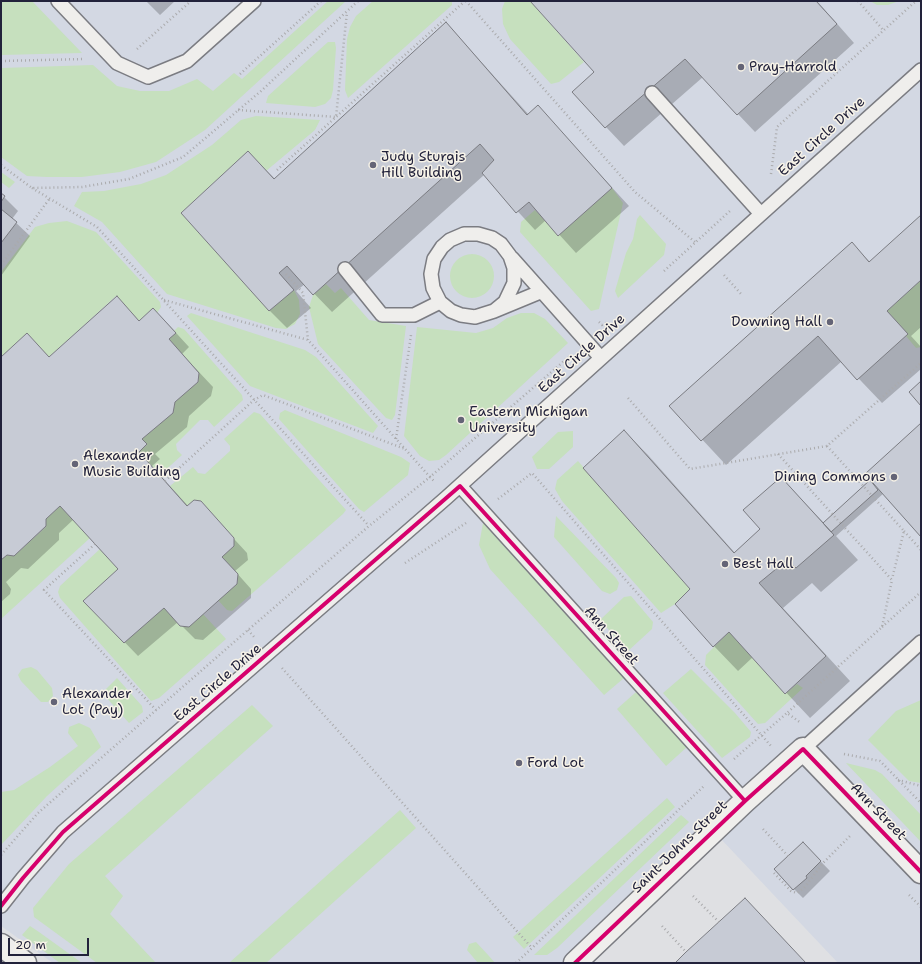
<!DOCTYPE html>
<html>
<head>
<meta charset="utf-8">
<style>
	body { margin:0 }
	#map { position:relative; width:922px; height:964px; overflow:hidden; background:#dfe0e3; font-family:"Shantell Sans",sans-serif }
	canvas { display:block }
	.frame { position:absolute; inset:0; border:2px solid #22223b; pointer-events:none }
	.scale { position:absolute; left:8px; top:938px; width:81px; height:18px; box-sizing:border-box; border:2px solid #22223b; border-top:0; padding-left:5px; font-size:12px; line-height:14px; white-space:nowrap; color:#22223b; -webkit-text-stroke:3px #f7f3e8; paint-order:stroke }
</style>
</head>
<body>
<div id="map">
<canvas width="922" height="964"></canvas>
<div class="frame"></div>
<div class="scale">20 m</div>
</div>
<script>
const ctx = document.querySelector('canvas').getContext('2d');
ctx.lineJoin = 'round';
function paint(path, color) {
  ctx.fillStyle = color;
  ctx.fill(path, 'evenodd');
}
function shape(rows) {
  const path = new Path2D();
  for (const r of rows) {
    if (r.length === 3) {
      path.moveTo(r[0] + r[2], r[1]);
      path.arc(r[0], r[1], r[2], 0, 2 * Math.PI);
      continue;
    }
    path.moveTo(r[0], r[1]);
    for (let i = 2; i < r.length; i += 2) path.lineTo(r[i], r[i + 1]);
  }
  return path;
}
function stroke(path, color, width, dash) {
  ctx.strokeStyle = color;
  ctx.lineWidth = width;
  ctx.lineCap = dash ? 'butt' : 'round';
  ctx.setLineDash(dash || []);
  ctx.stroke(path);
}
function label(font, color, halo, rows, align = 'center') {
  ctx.font = font + ' "Shantell Sans",sans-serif';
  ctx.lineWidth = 3;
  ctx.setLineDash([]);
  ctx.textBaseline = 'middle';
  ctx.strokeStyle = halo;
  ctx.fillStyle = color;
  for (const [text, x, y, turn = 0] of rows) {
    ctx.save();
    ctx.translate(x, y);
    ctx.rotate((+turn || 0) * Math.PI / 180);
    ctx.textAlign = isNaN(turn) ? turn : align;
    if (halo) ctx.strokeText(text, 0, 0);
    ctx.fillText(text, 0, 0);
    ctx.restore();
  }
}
paint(shape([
	[1,1,921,1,921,960,918,963,838,963,720,838,590,963,53,963,1,926]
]), '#d3d8e3');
paint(shape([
	[1,1,32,1,82,53,1,55],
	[328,1,346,1,205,130,156,162,120,172,82,177,47,177,27,176,1,157,1,68,93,65,117,86,140,91,169,91,197,79,213,91,234,73,242,79],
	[373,1,452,1,452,5,348,98,345,90,347,39,350,27,356,16],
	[505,1,530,1,584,62,559,82,551,84,510,39,503,24,502,9],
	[870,1,899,1,888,5,877,5],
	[328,42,335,42,336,48,333,90,331,98,325,104,315,107,266,103,268,96],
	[256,116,320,120,315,130,266,171,248,151,181,213,269,311,294,290,299,300,300,314,295,324,286,329,276,328,167,294,102,222,74,206,82,192,104,191,141,184,166,175,212,145,241,120],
	[1,172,15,182,9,188,1,182],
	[612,188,623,203,599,309,591,311,520,232,521,222,535,210,558,235],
	[640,215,666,244,664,255,618,298,615,291,626,253,633,239,637,219],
	[67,221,96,232,160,302,161,307,157,313,153,308,139,321,116,296,49,357,27,333,1,357,1,272,35,227,49,223],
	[472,276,22],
	[921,280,921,347,916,348,906,336,908,334,887,311],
	[326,284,335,293,341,288,369,320,406,326,395,415,392,420,386,418,318,344,309,307,313,295],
	[191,313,305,350,316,357,378,426,373,433,250,386,187,316],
	[521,313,534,313,545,319,568,343,446,455,439,460,429,461,420,456,404,436,417,327,476,333,493,328,507,318],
	[178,327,184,329,242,395,243,400,214,427,208,420,200,420,176,444,177,450,182,455,160,475,139,452,147,445,142,439,173,413,175,402,198,382,199,373,169,339,174,331],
	[285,410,401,457,410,463,408,475,364,512,359,509,279,419,280,413],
	[254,412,260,414,346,510,343,514,232,611,227,610,218,600,237,584,238,574,222,557,234,546,234,538,201,501,194,500,187,506,170,486,193,467,198,473,205,474,230,451,230,446,224,439],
	[573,431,573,447,549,469,537,469,532,457,558,432],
	[578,461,690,589,675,604,661,613,562,501,555,489,557,480],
	[60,506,90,538,1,619,1,560,7,555,14,556,46,527,46,519],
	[556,516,616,578,619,583,617,590,610,594,602,591,554,537],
	[483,523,624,678,604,695,490,569,479,545],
	[100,549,118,569,83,601,124,643,164,608,180,626,203,614,226,639,159,698,151,701,60,598,58,592,60,586],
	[631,596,653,622,652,629,628,651,600,620,624,597],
	[729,632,785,694,797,684,803,688,765,723,758,724,705,665,706,655],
	[31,667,37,670,52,688,53,696,48,702,41,702,21,681,18,675,22,669],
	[691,669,735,713,751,732,750,737,722,758,663,693],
	[117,678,142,706,143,712,129,723,105,696,105,690],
	[636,692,687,747,666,766,617,709],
	[921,700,921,783,909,781,868,740,896,711],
	[252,705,273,726,105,876,123,896,110,914,156,963,97,963,34,917,33,908,69,864],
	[79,723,90,728,101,747,47,796,1,845,1,792,14,790,50,767,78,746,68,733,69,727],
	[846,763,875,770,882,774,921,815,921,842],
	[667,798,675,807,524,949,513,937],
	[400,810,416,828,266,963,229,963],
	[681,815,689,822,557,948,547,955,534,955],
	[30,926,39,932,82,963,60,963,22,935],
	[476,942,489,956,495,963,478,963,467,950,469,944]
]), '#c6e0be');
paint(shape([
	[146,1,175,1,160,15],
	[531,1,817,1,854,43,755,132,703,77,624,146,573,92,595,72],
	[446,23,529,115,538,107,629,206,576,253,546,220,535,230,484,175,332,312,305,284,296,291,311,308,287,328,269,310,248,152,275,179],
	[1,194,18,211,12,219,30,236,1,276],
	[921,217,921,327,911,336,921,347,921,369,882,403,842,361,726,465,671,406,852,244,870,262],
	[130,311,140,322,167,323,189,347,182,354,213,387,211,396,189,416,187,427,155,454,160,459,152,466,188,506,200,502,247,553,248,560,235,571,251,589,251,598,203,640,195,639,178,622,138,656,85,601,120,569,74,519,59,533,59,540,28,569,21,568,6,582,11,589,10,594,1,602,1,359,27,334,50,358],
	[921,424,921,535,884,493,836,536,858,560,821,592,812,583,783,608,850,681,810,718,753,657,738,671,714,646,692,590,624,431,648,455,735,553,762,529,781,478,824,523,870,482,877,488,878,487],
	[803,843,830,871,803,898,794,889]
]), '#0003');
const building = shape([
	[530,1,816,1,837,24,737,115,685,59,605,128,572,92,594,72,530,1],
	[446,22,527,115,538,105,612,188,558,236,529,202,516,213,482,173,494,160,480,144,313,295,287,266,279,273,294,290,269,311,181,213,248,151,274,179,446,22],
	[1,193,5,196,1,202,1,193],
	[1,209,17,222,1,243,1,209],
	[921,215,921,280,887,311,908,334,857,380,818,336,701,441,669,406,852,242,869,262,921,215],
	[117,296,139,321,153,308,176,333,169,339,199,373,198,382,175,402,173,413,142,439,147,444,139,452,187,506,194,500,201,501,234,538,234,546,222,557,238,574,237,584,189,627,180,626,164,608,124,643,83,601,118,569,60,506,46,519,46,526,14,556,7,555,1,560,1,357,27,333,49,357,117,296],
	[921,381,921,406,909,392,921,381],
	[921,423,921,537,865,474,921,423],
	[624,430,734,553,760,529,743,510,781,477,834,535,796,568,787,560,759,583,826,656,785,694,729,632,713,647,675,604,690,589,583,468,624,430],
	[870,480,878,490,831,532,823,523,870,480],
	[803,842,821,861,806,876,807,878,793,890,774,869,803,842],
	[745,898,806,963,675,963,686,952,745,898]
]);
paint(building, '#c7cbd5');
stroke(building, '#7b7c82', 1);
const service = shape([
	[58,1,117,63,148,77,187,61,254,1],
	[652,93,761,214],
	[512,258,601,358],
	[345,269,382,315,414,315,440,302],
	[494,311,505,302,514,283,514,268,510,256,501,244,492,238,478,234,464,234,450,240,442,247,434,259,431,274,433,288,440,302,451,311,461,315,475,317,494,311,540,292],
	[460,486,745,801],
	[803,749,921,642],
	[1,906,23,878,63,832,446,498,921,70]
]);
const minor = shape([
	[575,963,745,801,803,749,921,872]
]);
const secondary = shape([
	[1,945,25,963]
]);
stroke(service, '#7b7c82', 16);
stroke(minor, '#7b7c82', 25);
stroke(secondary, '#7b7c82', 25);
stroke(shape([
	[466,1,635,192,695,242],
	[858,1,884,31],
	[137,49,191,1],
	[1,61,84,59],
	[240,74,321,1],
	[238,110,336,117,347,12],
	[1,165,32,188,82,187,129,179,183,157,261,91,358,1],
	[277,170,465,1],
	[771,174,777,127,916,1],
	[32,188,97,227,369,526],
	[1,265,50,198],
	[664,271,731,210],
	[286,274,303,293,308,340],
	[724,275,742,295],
	[164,300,308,340,430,477,571,355],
	[599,322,602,325,608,322],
	[628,398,690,469,827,446,921,363],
	[396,439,411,335],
	[827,446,904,531,892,579],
	[778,454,892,580,882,627,787,713],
	[165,481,254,400,263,395,405,449],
	[498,499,532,473,771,746],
	[904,531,921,550],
	[95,544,44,590,156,710],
	[405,563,466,523],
	[882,627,921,592],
	[248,630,255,638],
	[282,668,532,948],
	[844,754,880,761,921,803],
	[734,759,787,713,801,723],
	[898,780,921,786],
	[763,829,788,856],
	[1,855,38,813,248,630,369,526,430,477,434,481],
	[774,873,791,891,797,893,804,888,824,862,851,835],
	[909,895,921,907],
	[693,896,719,922],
	[662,926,686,952],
	[516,963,704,786]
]), '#aaaaac', 2.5, [1, 3]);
stroke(service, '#efeeec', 13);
stroke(minor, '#efeeec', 22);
stroke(secondary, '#efeeec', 22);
stroke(shape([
	[1,906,23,878,63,832,460,486,745,801],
	[575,963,745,801,803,749,921,872]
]), '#d6006c', 4);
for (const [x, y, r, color] of [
	[741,67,4,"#646476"],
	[373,165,4,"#646476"],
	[830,322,4,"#646476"],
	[461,420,4,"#646476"],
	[75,464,4,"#646476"],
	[894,477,4,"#646476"],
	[725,564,4,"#646476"],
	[54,702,4,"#646476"],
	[519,763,4,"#646476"]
]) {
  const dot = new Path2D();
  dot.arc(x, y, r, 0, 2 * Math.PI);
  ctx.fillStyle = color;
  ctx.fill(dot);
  stroke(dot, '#f7f3e8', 1.5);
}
label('14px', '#22223b', '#f7f3e8', [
	["Pray-Harrold",749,67],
	["Judy Sturgis",381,157],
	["Hill Building",381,173],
	["Downing Hall",822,322,"right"],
	["Eastern Michigan",469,412],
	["University",469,428],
	["Alexander",83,456],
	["Music Building",83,472],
	["Dining Commons",886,477,"right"],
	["Best Hall",733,564],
	["Alexander",62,694],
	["Lot (Pay)",62,710],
	["Ford Lot",527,763]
], 'left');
label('14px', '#22223b', '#f7f3e8', [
	["East Circle Drive",822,137,-42],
	["East Circle Drive",582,354,-42],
	["Ann Street",611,636,48],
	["East Circle Drive",218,683,-41],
	["Ann Street",878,812,46],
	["Saint Johns Street",680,847,-44]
]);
</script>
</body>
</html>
